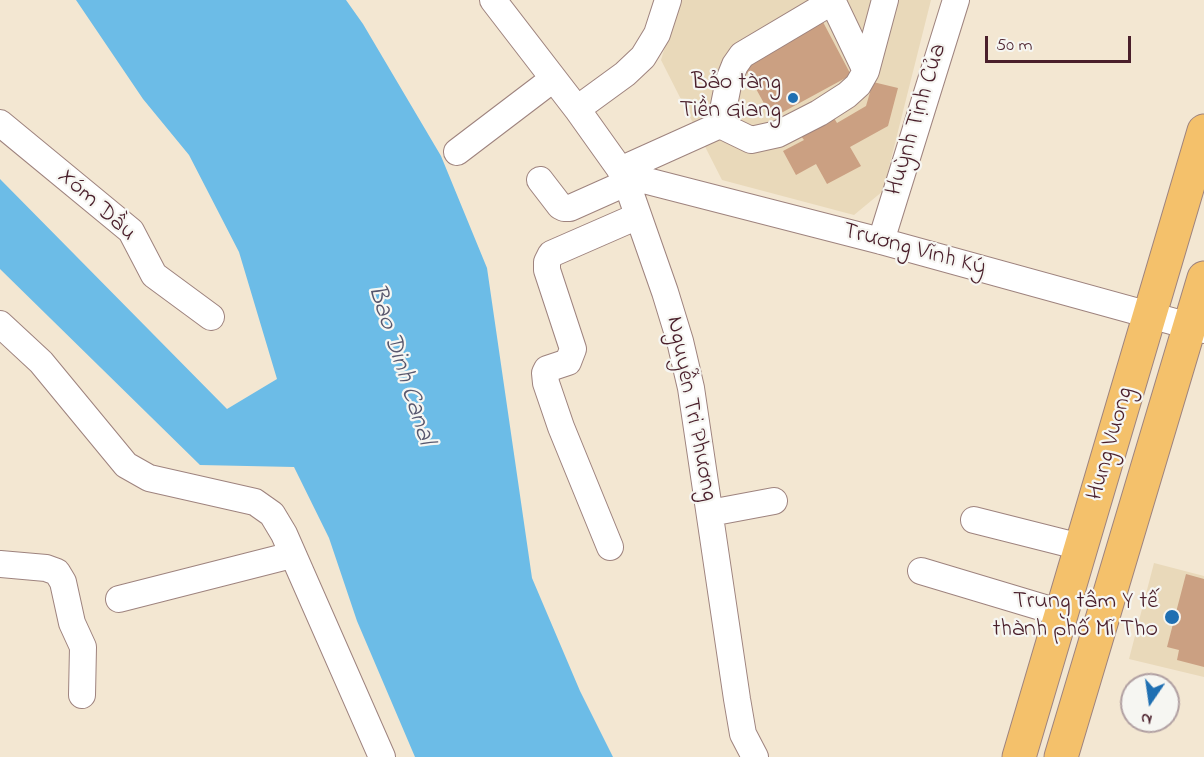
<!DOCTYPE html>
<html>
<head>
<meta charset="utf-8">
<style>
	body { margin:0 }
	#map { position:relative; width:1204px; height:757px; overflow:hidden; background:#f3e7d2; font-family:"Indie Flower",sans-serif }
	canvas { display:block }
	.north { position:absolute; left:1120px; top:673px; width:60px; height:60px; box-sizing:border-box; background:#f6f6f2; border:2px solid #b1a0a2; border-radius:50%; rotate:193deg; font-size:16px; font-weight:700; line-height:24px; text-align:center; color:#4a1f2b }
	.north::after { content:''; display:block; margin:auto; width:21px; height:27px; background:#1f6fb2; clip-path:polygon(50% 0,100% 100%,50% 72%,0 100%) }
	.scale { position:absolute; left:985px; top:36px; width:146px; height:27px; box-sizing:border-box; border:3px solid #4a1f2b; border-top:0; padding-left:8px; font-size:18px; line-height:21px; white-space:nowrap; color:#4a1f2b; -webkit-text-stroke:4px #f6f6f2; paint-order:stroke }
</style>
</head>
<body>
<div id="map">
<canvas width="1204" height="757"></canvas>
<div class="north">N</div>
<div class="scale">50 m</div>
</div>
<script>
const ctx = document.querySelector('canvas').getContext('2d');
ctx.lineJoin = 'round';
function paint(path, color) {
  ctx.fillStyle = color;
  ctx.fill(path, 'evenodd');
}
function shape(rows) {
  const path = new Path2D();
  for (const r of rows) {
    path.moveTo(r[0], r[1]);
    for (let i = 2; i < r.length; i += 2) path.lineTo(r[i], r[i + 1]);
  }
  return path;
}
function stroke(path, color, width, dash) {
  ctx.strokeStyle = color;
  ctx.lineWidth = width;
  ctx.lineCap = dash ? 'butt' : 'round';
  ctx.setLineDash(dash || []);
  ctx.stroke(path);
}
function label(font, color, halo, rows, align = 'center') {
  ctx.font = font + ' "Indie Flower",sans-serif';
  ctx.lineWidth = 4.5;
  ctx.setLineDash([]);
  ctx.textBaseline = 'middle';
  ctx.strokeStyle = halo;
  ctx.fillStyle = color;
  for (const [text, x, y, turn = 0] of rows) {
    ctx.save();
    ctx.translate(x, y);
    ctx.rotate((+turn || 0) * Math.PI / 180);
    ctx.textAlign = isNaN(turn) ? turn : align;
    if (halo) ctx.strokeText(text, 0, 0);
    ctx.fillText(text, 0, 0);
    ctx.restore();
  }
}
paint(shape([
	[679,0,931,0,883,191,854,215,722,180,661,60],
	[1154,563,1204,576,1204,677,1129,659]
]), '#e9d9ba');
paint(shape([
	[76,0,346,0,363,24,441,156,487,268,532,578,580,691,613,757,415,757,357,621,329,538,294,467,200,465,0,269,0,179,227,409,277,379,239,252,189,155,143,99]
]), '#6cbce7');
paint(shape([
	[823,22,851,75,772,118,743,65],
	[873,82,898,88,888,126,850,147,861,166,827,184,816,164,796,175,783,151,804,140,801,136,834,118,837,123,866,106],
	[1186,574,1204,579,1204,667,1177,660,1179,650,1167,647]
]), '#cba082');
const minor = shape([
	[493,0,577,109,624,175,665,292,680,341,691,388,737,699,743,734,755,757],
	[866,71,885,0],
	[577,109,625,74,643,57,657,34,668,0],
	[0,123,131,231,154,275,211,317],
	[720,125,729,80,735,65,742,55,833,1],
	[457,152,553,79],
	[620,170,720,125,751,140,778,134,819,113,847,95,858,85,866,71,832,0],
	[624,175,881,241,1204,330],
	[540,180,560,206,564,208,570,208,626,183],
	[881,241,956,0],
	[0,324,41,362,126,465,149,478,255,502,272,514,284,534,382,757],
	[710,513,774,501],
	[974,520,1081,547],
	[610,547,561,427,546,383,545,373,547,369,568,362,573,349,547,270,547,262,551,254,638,216],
	[0,564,46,568,57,572,63,582,72,623,83,647,82,695],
	[921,571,1061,613],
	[119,599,292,555]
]);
const major = shape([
	[1019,757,1204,131],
	[1061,757,1204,278]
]);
stroke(minor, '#9e837e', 28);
stroke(major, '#9e837e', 35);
stroke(minor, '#fff', 26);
stroke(major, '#f4c16b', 33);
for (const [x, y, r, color] of [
	[793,98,6,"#1f6fb2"],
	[1172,617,8,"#1f6fb2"]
]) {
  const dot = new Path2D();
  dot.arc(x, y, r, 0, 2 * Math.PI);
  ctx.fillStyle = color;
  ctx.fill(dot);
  stroke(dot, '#f6f6f2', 2);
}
label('24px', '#4a1f2b', '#f6f6f2', [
	["Bảo tàng",781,84],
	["Tiền Giang",781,112],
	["Trung tâm Y tế",1158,603],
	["thành phố Mĩ Tho",1158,631]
], 'right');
label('24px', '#4a1f2b', '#f6f6f2', [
	["Huỳnh Tịnh Của",918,120,-73],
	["Xóm Dầu",96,206,42],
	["Trương Vĩnh Ký",914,251,15],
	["Nguyễn Tri Phương",690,409,79],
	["Hung Vuong",1112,444,-74]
]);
label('italic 26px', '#56566d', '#f6f6f2', [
	["Bao Dinh Canal",399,365,72]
]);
</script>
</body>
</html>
